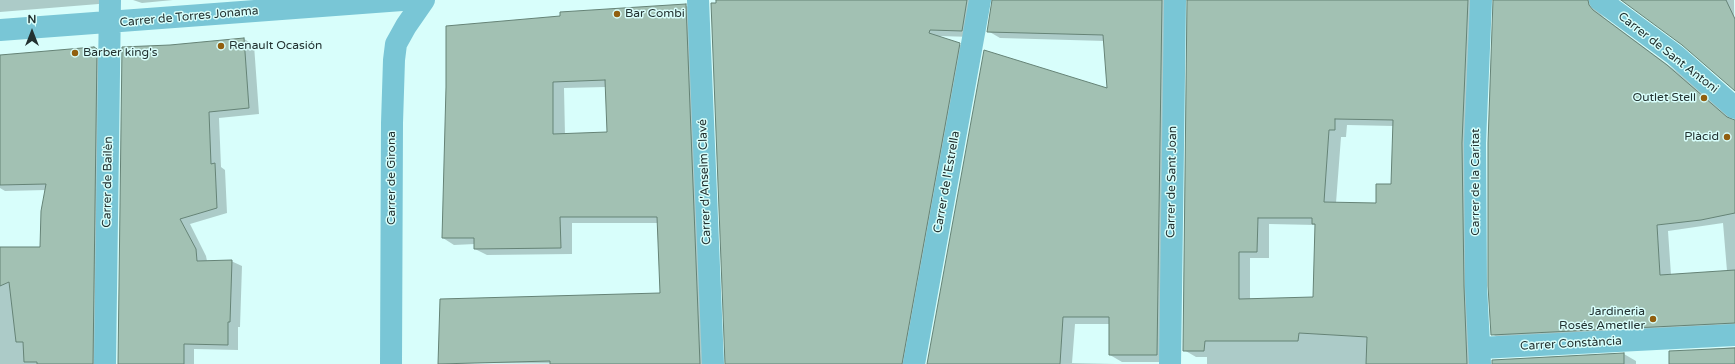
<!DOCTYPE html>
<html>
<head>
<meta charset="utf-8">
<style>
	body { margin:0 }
	#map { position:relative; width:1735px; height:364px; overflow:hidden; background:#d8fefb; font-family:"Varela Round",sans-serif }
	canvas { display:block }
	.north { position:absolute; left:12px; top:12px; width:40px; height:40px; -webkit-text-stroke:3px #d8fefb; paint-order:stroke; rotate:0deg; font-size:11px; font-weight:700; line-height:16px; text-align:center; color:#223130 }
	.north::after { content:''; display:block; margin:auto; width:14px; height:18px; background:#223130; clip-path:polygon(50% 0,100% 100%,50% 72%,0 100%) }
</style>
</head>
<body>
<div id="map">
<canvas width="1735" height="364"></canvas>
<div class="north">N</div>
</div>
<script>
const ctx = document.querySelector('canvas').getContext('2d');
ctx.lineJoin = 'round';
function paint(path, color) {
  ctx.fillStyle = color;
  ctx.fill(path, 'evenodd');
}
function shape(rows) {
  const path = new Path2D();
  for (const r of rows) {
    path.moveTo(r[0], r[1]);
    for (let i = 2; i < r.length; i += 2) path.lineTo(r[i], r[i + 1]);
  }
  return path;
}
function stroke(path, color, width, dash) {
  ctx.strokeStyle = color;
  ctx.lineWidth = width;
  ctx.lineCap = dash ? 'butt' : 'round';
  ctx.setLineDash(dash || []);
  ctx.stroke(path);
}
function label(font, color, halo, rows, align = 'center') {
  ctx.font = font + ' "Varela Round",sans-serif';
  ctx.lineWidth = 3;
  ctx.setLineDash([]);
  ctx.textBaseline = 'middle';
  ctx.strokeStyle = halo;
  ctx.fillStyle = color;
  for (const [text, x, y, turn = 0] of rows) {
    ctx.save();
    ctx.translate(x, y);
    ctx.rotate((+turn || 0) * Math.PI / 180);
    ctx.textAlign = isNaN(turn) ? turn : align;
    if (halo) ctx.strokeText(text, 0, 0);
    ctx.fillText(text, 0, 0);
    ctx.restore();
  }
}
paint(shape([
	[0,0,114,0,111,3,0,12],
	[133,0,173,0,142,3],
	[739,0,982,0,973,37,938,36,959,44,971,50,914,364,726,364],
	[992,0,1176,0,1168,362,1122,362,1110,355,1110,324,1075,324,1072,363,1116,364,928,364,1109,89,1105,41,1000,38,988,31],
	[1188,0,1482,0,1479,364,1207,364,1207,357,1196,357,1184,350],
	[1347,125,1394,126,1392,185,1377,204,1336,203,1341,137,1346,137],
	[1269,224,1316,225,1314,298,1250,299,1250,258,1269,258],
	[1494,0,1602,0,1600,13,1605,18,1679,73,1735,121,1735,329,1504,341,1492,334],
	[1723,223,1727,271,1671,275,1668,231],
	[1623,0,1734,0,1735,90,1683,44],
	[685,5,697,12,712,364,439,363,661,294,658,223,572,223,572,254,487,255,475,249,475,244,454,245,443,238,447,87],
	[606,87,608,133,565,135,564,88],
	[244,39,254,45,259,114,219,118,221,167,225,170,227,213,190,224,206,256,207,261,231,261,242,266,240,327,238,327,238,350,194,349,194,364,119,364,170,46],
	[97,50,107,55,103,364,0,364,0,248,41,248,46,190,5,191,0,188,0,56],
	[1735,347,1735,364,1670,364,1670,352],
	[1624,354,1636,361,1636,364,1493,364,1493,361]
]), '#0003');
const building = shape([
	[716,0,967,0,962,31,930,30,929,33,960,43,902,364,725,364,711,3,716,3,716,0],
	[992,0,1162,0,1157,355,1109,355,1109,317,1063,317,1060,364,927,364,984,50,1107,88,1103,35,987,32,992,0],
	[1187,0,1468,0,1462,143,1464,286,1467,364,1366,364,1367,337,1299,333,1298,341,1205,341,1204,351,1183,351,1187,0],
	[1335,119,1393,120,1391,184,1376,184,1376,203,1324,202,1329,130,1335,130,1335,119],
	[1258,218,1312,218,1312,224,1315,224,1313,297,1239,299,1239,252,1257,252,1258,218],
	[1493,0,1588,0,1589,5,1593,10,1667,65,1727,117,1735,120,1735,213,1701,220,1657,225,1660,275,1735,270,1735,323,1491,335,1488,286,1488,143,1493,0],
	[1621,0,1726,0,1735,19,1735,91,1682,45,1621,0],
	[686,4,700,364,550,364,550,361,438,364,440,299,660,293,657,217,560,217,561,248,474,249,474,238,442,238,446,87,446,26,560,16,560,12,686,4],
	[605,80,607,132,553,134,553,82,605,80],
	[244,38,249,108,209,112,211,164,215,163,217,208,180,219,196,249,197,261,232,260,230,322,228,322,228,345,184,344,184,364,118,364,122,47,170,45,244,38],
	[94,47,97,49,93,364,37,364,37,362,24,362,23,342,16,342,9,282,0,286,0,247,40,247,41,211,46,184,0,185,0,55,94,47],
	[1735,348,1735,364,1669,364,1669,351,1735,348],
	[1624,353,1624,364,1492,364,1492,360,1624,353]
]);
paint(building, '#a2c1b3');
stroke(building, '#658376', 1);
stroke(shape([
	[698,0,713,364],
	[1600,0,1675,55,1735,108],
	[0,30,402,0],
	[1480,348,1735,335],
	[105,364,110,0],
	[391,364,392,123,394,60,396,44,406,26,424,0],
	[914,364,980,0],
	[1170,364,1175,0],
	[1480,364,1476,286,1475,143,1481,0]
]), '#79c6d6', 22);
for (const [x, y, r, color] of [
	[617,14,4,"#915f0f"],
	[221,46,4,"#915f0f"],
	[75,53,4,"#915f0f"],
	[1704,98,4,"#915f0f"],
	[1727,137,4,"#915f0f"],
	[1653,319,4,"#915f0f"]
]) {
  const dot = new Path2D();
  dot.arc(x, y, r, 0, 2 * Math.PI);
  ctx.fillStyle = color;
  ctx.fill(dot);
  stroke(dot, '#d8fefb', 1.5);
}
label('12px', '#223130', '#d8fefb', [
	["Bar Combi",625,14],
	["Renault Ocasión",229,46],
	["Barber king's",83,53],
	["Outlet Stell",1696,98,"right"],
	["Plàcid",1719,137,"right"],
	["Jardineria",1645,312,"right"],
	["Rosés Ametller",1645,326,"right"]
], 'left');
label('12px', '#223130', '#d8fefb', [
	["Carrer de Torres Jonama",189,17,-5],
	["Carrer de Sant Antoni",1668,53,38],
	["Carrer de Girona",392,178,-90],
	["Carrer de Bailèn",108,182,-89],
	["Carrer d'Anselm Clavé",705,182,-92],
	["Carrer de l'Estrella",947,182,-80],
	["Carrer de Sant Joan",1172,182,-89],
	["Carrer de la Caritat",1476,182,-90],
	["Carrer Constància",1571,344,-3]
]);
</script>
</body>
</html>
